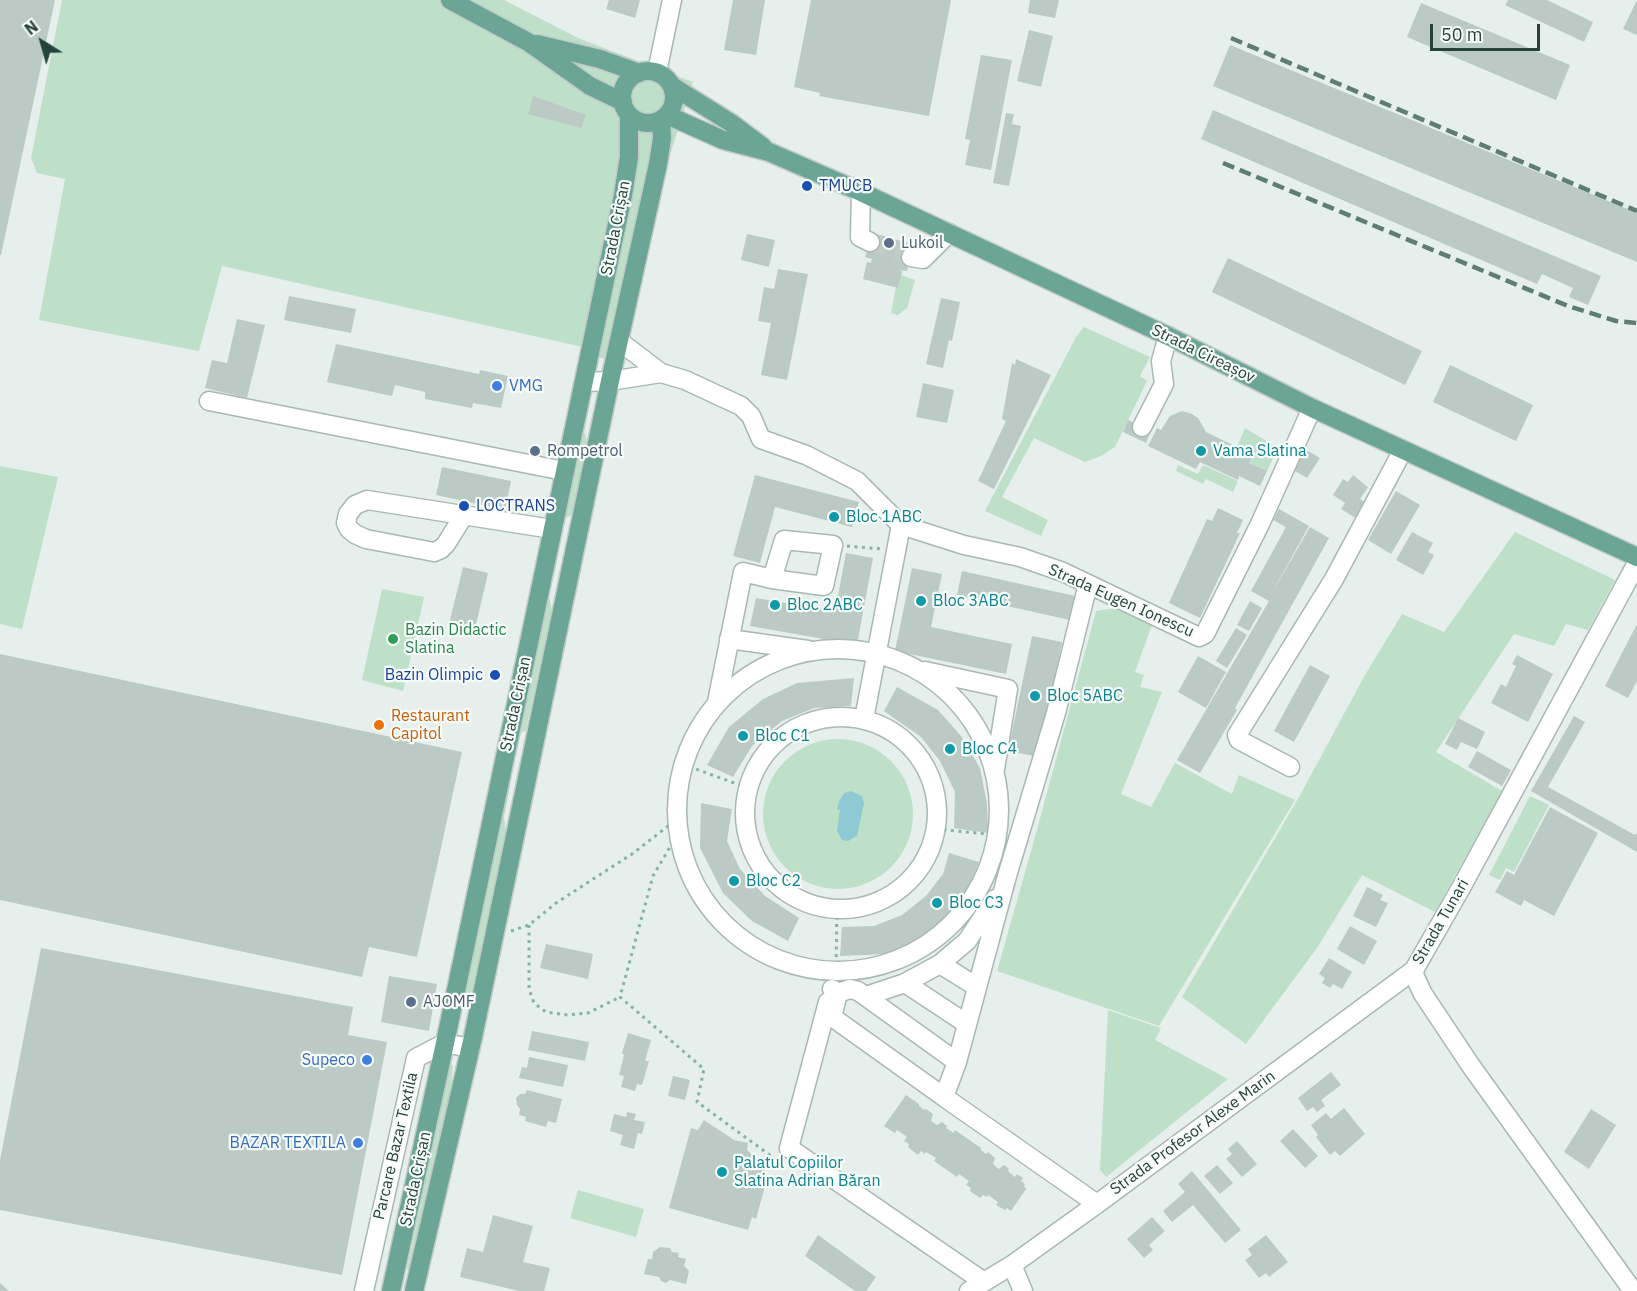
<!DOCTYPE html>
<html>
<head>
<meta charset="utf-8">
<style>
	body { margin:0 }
	#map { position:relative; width:1637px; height:1291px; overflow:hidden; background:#e6efeb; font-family:"IBM Plex Sans",sans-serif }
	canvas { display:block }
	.north { position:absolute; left:12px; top:12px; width:60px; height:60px; -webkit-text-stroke:4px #f7fbf9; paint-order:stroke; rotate:323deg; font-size:16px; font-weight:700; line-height:24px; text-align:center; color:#24423a }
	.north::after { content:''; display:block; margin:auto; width:21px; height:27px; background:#24423a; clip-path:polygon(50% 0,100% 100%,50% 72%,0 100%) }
	.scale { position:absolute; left:1430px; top:24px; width:110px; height:27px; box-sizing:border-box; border:3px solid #24423a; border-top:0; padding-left:8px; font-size:18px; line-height:21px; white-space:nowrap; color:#24423a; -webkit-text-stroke:4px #f7fbf9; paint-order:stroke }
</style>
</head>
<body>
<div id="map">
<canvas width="1637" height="1291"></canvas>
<div class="north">N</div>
<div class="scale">50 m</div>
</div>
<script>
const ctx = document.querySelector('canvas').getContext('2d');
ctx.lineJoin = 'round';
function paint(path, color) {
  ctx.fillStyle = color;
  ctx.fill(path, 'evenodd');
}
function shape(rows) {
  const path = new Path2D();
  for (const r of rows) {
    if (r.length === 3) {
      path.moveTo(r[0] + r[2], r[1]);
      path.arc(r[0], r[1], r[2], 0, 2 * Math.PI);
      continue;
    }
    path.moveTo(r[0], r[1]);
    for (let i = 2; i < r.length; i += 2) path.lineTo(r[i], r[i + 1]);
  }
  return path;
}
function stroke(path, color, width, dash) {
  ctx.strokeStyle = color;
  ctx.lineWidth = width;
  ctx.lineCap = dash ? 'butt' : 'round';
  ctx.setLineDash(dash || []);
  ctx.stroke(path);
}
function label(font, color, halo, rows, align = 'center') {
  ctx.font = font + ' "IBM Plex Sans",sans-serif';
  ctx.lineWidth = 4.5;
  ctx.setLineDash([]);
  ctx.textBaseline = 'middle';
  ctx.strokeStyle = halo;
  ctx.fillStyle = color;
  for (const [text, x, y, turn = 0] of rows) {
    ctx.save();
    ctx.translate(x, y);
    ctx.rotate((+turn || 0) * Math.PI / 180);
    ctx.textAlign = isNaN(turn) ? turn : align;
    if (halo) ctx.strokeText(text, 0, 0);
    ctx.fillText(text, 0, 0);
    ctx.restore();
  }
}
paint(shape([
	[62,0,504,0,578,38,693,82,671,152,623,357,606,359,595,357,596,350,222,266,199,351,39,320,65,179,37,173,31,158],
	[901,275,915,280,907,308,898,315,891,313,896,287,898,288],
	[1084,327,1150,357,1140,376,1147,381,1115,447,1101,456,1085,462,1034,438,1002,497,1048,520,1041,536,985,511,1076,337],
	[588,400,590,401,584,430,587,441,573,515,565,518,563,515],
	[1245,428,1278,448,1267,471,1249,463,1253,455,1237,447],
	[1178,465,1198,474,1203,465,1238,481,1233,492,1206,479,1203,484,1176,471],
	[0,466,58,477,22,629,0,624],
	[1515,532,1615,580,1588,630,1566,624,1554,646,1514,634,1436,752,1502,791,1435,912,1362,875,1317,948,1246,1044,1182,997,1299,797,1365,675,1402,614,1444,632],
	[555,559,557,559,549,594,552,611,526,730,524,732,521,732,519,729],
	[382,589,424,597,403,691,362,680],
	[1116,608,1152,625,1135,672,1144,675,1140,687,1162,692,1121,794,1151,807,1175,763,1232,794,1239,775,1295,800,1159,1026,997,971,1035,837,1096,611],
	[838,814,75],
	[509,776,512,776,504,817,506,832,474,990,470,993,467,993,466,987],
	[1530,796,1549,805,1514,872,1506,868,1500,880,1489,875],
	[1108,1010,1161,1028,1155,1040,1228,1079,1106,1177,1100,1170],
	[450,1065,453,1065,450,1099,412,1273,409,1272,407,1269],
	[578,1190,644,1209,636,1237,570,1218]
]), '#bfe0c8');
paint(shape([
	[851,791,862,796,864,803,857,836,848,841,842,840,837,831,840,810,837,809,840,799,844,793]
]), '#8ec9d4');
paint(shape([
	[0,0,55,0,1,255,0,255],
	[609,0,640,0,635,18,606,9],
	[733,0,765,0,756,55,724,50],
	[811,0,951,0,929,116,819,96,820,93,794,87],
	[1030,0,1059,0,1055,18,1028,13],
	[1508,0,1547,0,1593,22,1584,42,1505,5],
	[1637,0,1637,35,1623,29],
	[1421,3,1570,65,1556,100,1407,37],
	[1029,30,1053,36,1041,87,1017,81],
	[1230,45,1637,213,1637,262,1213,86],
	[981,55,1012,60,991,170,965,165,970,140,965,139],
	[533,96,586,115,581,128,528,114],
	[1213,110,1601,276,1588,305,1569,297,1573,288,1542,274,1537,284,1201,139],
	[1006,113,1014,114,1012,124,1021,126,1009,186,993,183],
	[873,233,915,245,907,271,899,270,902,271,898,288,863,279,867,262,871,263,872,259,865,257],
	[747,234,775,240,769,267,741,260],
	[1228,258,1422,351,1405,385,1212,292],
	[778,269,808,274,787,380,761,375,771,323,758,321,764,287,774,289],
	[289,296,356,309,351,333,284,320],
	[941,298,960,302,952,341,949,340,943,368,926,364],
	[237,319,265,325,247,398,205,388,212,360,227,363],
	[336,344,479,374,480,370,508,376,501,408,473,403,472,408,425,399,425,392,395,385,392,396,327,382],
	[1016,359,1051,375,994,489,978,481,1006,421,1002,419,1012,363,1015,365],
	[1450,365,1533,405,1516,441,1433,402],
	[923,383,954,390,947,423,916,417],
	[1182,411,1192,414,1198,418,1206,432,1253,455,1249,463,1267,471,1260,486,1239,476,1238,480,1200,462,1196,469,1148,446,1157,428,1161,430,1170,416],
	[1128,420,1151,431,1146,443,1123,432],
	[1303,448,1320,458,1307,478,1290,468],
	[442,467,511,481,505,510,436,495],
	[755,475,859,502,852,527,775,507,760,563,733,556],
	[1353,475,1368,487,1360,499,1366,503,1357,519,1341,509,1345,503,1333,495,1343,479,1348,482],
	[1396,491,1420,505,1391,554,1368,540],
	[1218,508,1243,520,1237,533,1240,533,1200,618,1169,603,1207,519,1212,521],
	[1279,509,1309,526,1269,598,1310,527,1329,538,1235,708,1237,710,1200,773,1177,760,1269,601,1251,591,1286,527,1273,520],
	[1412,532,1433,543,1428,552,1434,555,1423,575,1396,560],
	[846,553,873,558,857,645,750,626,756,598,835,612],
	[463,567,488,573,475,629,449,624],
	[912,568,942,574,931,627,1012,644,1006,674,895,651],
	[962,571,1075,596,1070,620,957,595],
	[1250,601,1262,608,1249,631,1237,625],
	[1637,624,1637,681,1628,698,1605,686],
	[1236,628,1247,635,1227,668,1216,661],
	[1032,636,1062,642,1039,757,1008,751],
	[0,654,462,752,417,957,369,947,362,977,0,900],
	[1517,655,1553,674,1528,722,1491,703,1501,684,1506,687,1516,666,1512,664],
	[1198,656,1226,672,1206,708,1178,692],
	[1310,665,1330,676,1294,742,1274,731],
	[854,678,851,706,814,708,782,721,752,746,733,777,707,765,729,727,763,699,797,683],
	[897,687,938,710,961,736,980,768,987,804,988,833,954,828,955,792,940,761,921,737,884,711],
	[1574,716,1585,722,1548,787,1635,835,1637,832,1637,852,1531,791],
	[1458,718,1485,732,1477,749,1461,742,1457,750,1445,744],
	[1477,751,1511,770,1502,786,1468,767],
	[701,803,732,809,727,841,740,869,765,896,799,918,788,941,752,921,723,893,700,848],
	[1550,807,1598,833,1554,916,1524,900,1521,906,1495,892,1507,871,1514,875],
	[949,853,979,862,971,883,953,911,923,938,887,954,840,956,842,927,874,926,902,915,926,896,943,874],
	[1367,887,1383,895,1380,900,1388,903,1376,927,1353,916],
	[1350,926,1377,941,1364,965,1337,949],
	[546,944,593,954,588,979,540,968],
	[41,948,353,1007,348,1035,387,1042,342,1275,0,1210,0,1160],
	[1329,958,1352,972,1342,989,1333,984,1330,988,1322,983,1325,978,1319,974],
	[389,976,437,984,429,1031,381,1022],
	[532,1031,589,1042,585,1061,528,1050],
	[628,1033,651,1040,645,1061,649,1061,642,1085,637,1084,635,1091,621,1087,624,1076,619,1075,624,1055,622,1053],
	[529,1057,568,1065,563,1087,519,1078,522,1067,527,1068],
	[1331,1072,1341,1085,1321,1100,1325,1106,1317,1112,1313,1107,1307,1111,1298,1098],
	[673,1076,690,1080,685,1100,668,1096],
	[527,1090,562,1099,556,1123,548,1121,546,1127,525,1121,526,1117,519,1115,520,1109,517,1105,516,1098,520,1094,525,1094],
	[906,1095,919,1104,919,1106,924,1110,926,1109,933,1114,931,1121,937,1125,942,1122,947,1126,946,1128,954,1133,955,1130,981,1148,981,1150,986,1154,988,1152,995,1158,993,1164,999,1169,1004,1165,1009,1169,1008,1171,1015,1177,1017,1174,1023,1178,1021,1181,1025,1184,1024,1186,1026,1189,1011,1211,1007,1208,1005,1210,996,1205,998,1202,988,1195,987,1197,983,1195,980,1198,970,1191,971,1188,966,1185,969,1181,959,1174,957,1177,934,1161,936,1158,926,1152,925,1154,921,1151,918,1155,908,1147,909,1144,904,1141,907,1137,897,1130,895,1133,884,1126],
	[1344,1108,1365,1134,1340,1156,1335,1151,1330,1155,1316,1137,1318,1135,1311,1125,1326,1113,1331,1119],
	[1591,1109,1616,1125,1589,1169,1564,1152],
	[627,1112,636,1114,634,1120,645,1122,642,1134,638,1133,634,1149,620,1145,623,1135,610,1131,614,1114,626,1117],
	[704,1120,734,1140,748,1143,747,1150,766,1167,763,1178,767,1179,756,1219,752,1217,748,1230,669,1208,691,1128,698,1130],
	[1293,1129,1318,1156,1305,1168,1280,1141],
	[1237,1141,1257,1164,1242,1177,1226,1159,1232,1154,1228,1149],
	[1217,1165,1233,1183,1220,1194,1204,1176],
	[1192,1171,1241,1230,1225,1243,1193,1205,1172,1222,1163,1211,1185,1192,1178,1184],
	[493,1215,533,1226,523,1262,550,1268,544,1291,519,1291,460,1277,467,1248,483,1252],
	[1152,1217,1165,1231,1149,1245,1153,1250,1144,1258,1127,1239],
	[818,1235,876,1277,866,1291,855,1291,805,1256],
	[1266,1235,1288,1262,1269,1277,1266,1273,1259,1278,1245,1260,1252,1255,1248,1249],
	[660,1247,670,1248,672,1252,679,1253,678,1257,686,1259,684,1266,689,1271,686,1284,670,1280,666,1283,661,1281,659,1277,644,1274,648,1259,652,1259,653,1252],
	[0,1283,9,1291,0,1291]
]), '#bbcac4');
stroke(shape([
	[870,242,911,257]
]), '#bfccc8', 18, [18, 9]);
const minor = shape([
	[657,72,672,0],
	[861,192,860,237,870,242],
	[911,257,923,259,949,233],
	[619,341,661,373,685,380,741,406,751,416,761,439,806,455,857,481,901,525,964,545,1020,557,1063,572,1199,637,1205,634,1260,524,1312,408],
	[585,382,610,381,661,373],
	[209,401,564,471],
	[1142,427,1164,384,1161,361,1168,336],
	[464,515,446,544,441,549,434,552,366,539,355,534,349,529,346,523,348,514,355,505,367,500,552,529],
	[729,639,808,650],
	[838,810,161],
	[925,671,1008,689,995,769],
	[717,702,743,572,772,579,824,586,833,545,784,540,772,579],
	[841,813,96],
	[864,719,901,525],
	[1290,767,1239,740,1237,735,1334,579,1403,450],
	[940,964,967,941,995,899],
	[905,983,940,964,977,987],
	[832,989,838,993,832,1017,944,1097,957,1062,1007,876,1056,713,1088,584],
	[838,993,850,989,858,991,957,1062],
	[866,996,905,983,967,1024],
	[828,1002,789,1148,984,1282],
	[944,1097,1097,1204],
	[1012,1265,1023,1291],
	[364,1291,416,1058,445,1043,470,1048],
	[969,1291,1012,1265,1097,1204,1414,970],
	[1633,1291,1471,1066,1423,994,1415,977,1414,970,1462,886,1637,563]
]);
const major = shape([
	[450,0,528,42,590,86,623,102],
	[537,44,600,59,639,73],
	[648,97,26],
	[672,86,731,123,763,147],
	[667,115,723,140,769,152,861,192,1168,336,1312,408,1637,557],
	[391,1291,445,1043,623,195,629,157,629,115],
	[414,1291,473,1037,610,381,658,164,662,138,661,120]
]);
stroke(minor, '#a8b8b2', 21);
stroke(major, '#c2cac8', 21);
stroke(shape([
	[847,546,882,549],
	[682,764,748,788],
	[936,829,998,835],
	[677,835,653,876,620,997,704,1069,697,1102,778,1161],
	[529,925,529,989,534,1003,546,1012,568,1015,588,1013,620,997],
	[511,931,529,925,556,903,632,854,676,820],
	[836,972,837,909]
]), '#86b3a5', 3, [3, 4.5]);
stroke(minor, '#fff', 18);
stroke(major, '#6aa596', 18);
stroke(shape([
	[1231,38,1637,211],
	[1223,163,1568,306,1616,321,1637,323]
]), '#5f7d75', 4.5, [12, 6]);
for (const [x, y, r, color] of [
	[807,186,6,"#1a4fb4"],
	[889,243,6,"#5c6f8a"],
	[497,386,6,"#3f7fe0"],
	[535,451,6,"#5c6f8a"],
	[1201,451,6,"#0f9aa8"],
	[464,506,6,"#1a4fb4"],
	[834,517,6,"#0f9aa8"],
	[921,601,6,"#0f9aa8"],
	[775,605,6,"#0f9aa8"],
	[393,639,6,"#2e9e5b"],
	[495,675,6,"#1a4fb4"],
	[1035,696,6,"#0f9aa8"],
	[379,725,6,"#e8710a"],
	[743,736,6,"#0f9aa8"],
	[950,749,6,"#0f9aa8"],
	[734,881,6,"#0f9aa8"],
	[937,903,6,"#0f9aa8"],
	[411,1002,6,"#5c6f8a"],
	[367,1060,6,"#3f7fe0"],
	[358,1143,6,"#3f7fe0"],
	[722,1172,6,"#0f9aa8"]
]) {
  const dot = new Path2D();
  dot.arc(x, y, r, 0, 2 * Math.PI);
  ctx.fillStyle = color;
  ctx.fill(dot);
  stroke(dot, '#f7fbf9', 2);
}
label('16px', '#164399', '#f7fbf9', [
	["TMUCB",819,186],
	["LOCTRANS",476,506],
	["Bazin Olimpic",483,675,"right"]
], 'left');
label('16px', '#24423a', '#f7fbf9', [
	["Strada Crișan",616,228,-79],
	["Strada Cireașov",1203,354,26],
	["Strada Eugen Ionescu",1121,601,24],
	["Strada Crișan",516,704,-78],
	["Strada Tunari",1441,922,-60],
	["Strada Profesor Alexe Marin",1193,1133,-36],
	["Parcare Bazar Textila",396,1146,-77],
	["Strada Crișan",416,1179,-78]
]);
label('16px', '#4e5e75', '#f7fbf9', [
	["Lukoil",901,243],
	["Rompetrol",547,451],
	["AJOMF",423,1002]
], 'left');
label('16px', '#366cbe', '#f7fbf9', [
	["VMG",509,386,"left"],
	["Supeco",355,1060],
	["BAZAR TEXTILA",346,1143]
], 'right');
label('16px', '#0d838f', '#f7fbf9', [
	["Vama Slatina",1213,451],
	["Bloc 1ABC",846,517],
	["Bloc 3ABC",933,601],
	["Bloc 2ABC",787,605],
	["Bloc 5ABC",1047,696],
	["Bloc C1",755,736],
	["Bloc C4",962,749],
	["Bloc C2",746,881],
	["Bloc C3",949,903],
	["Palatul Copiilor",734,1163],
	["Slatina Adrian Băran",734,1181]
], 'left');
label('16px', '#27864d', '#f7fbf9', [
	["Bazin Didactic",405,630],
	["Slatina",405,648]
], 'left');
label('16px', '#c56008', '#f7fbf9', [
	["Restaurant",391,716],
	["Capitol",391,734]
], 'left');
</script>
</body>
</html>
